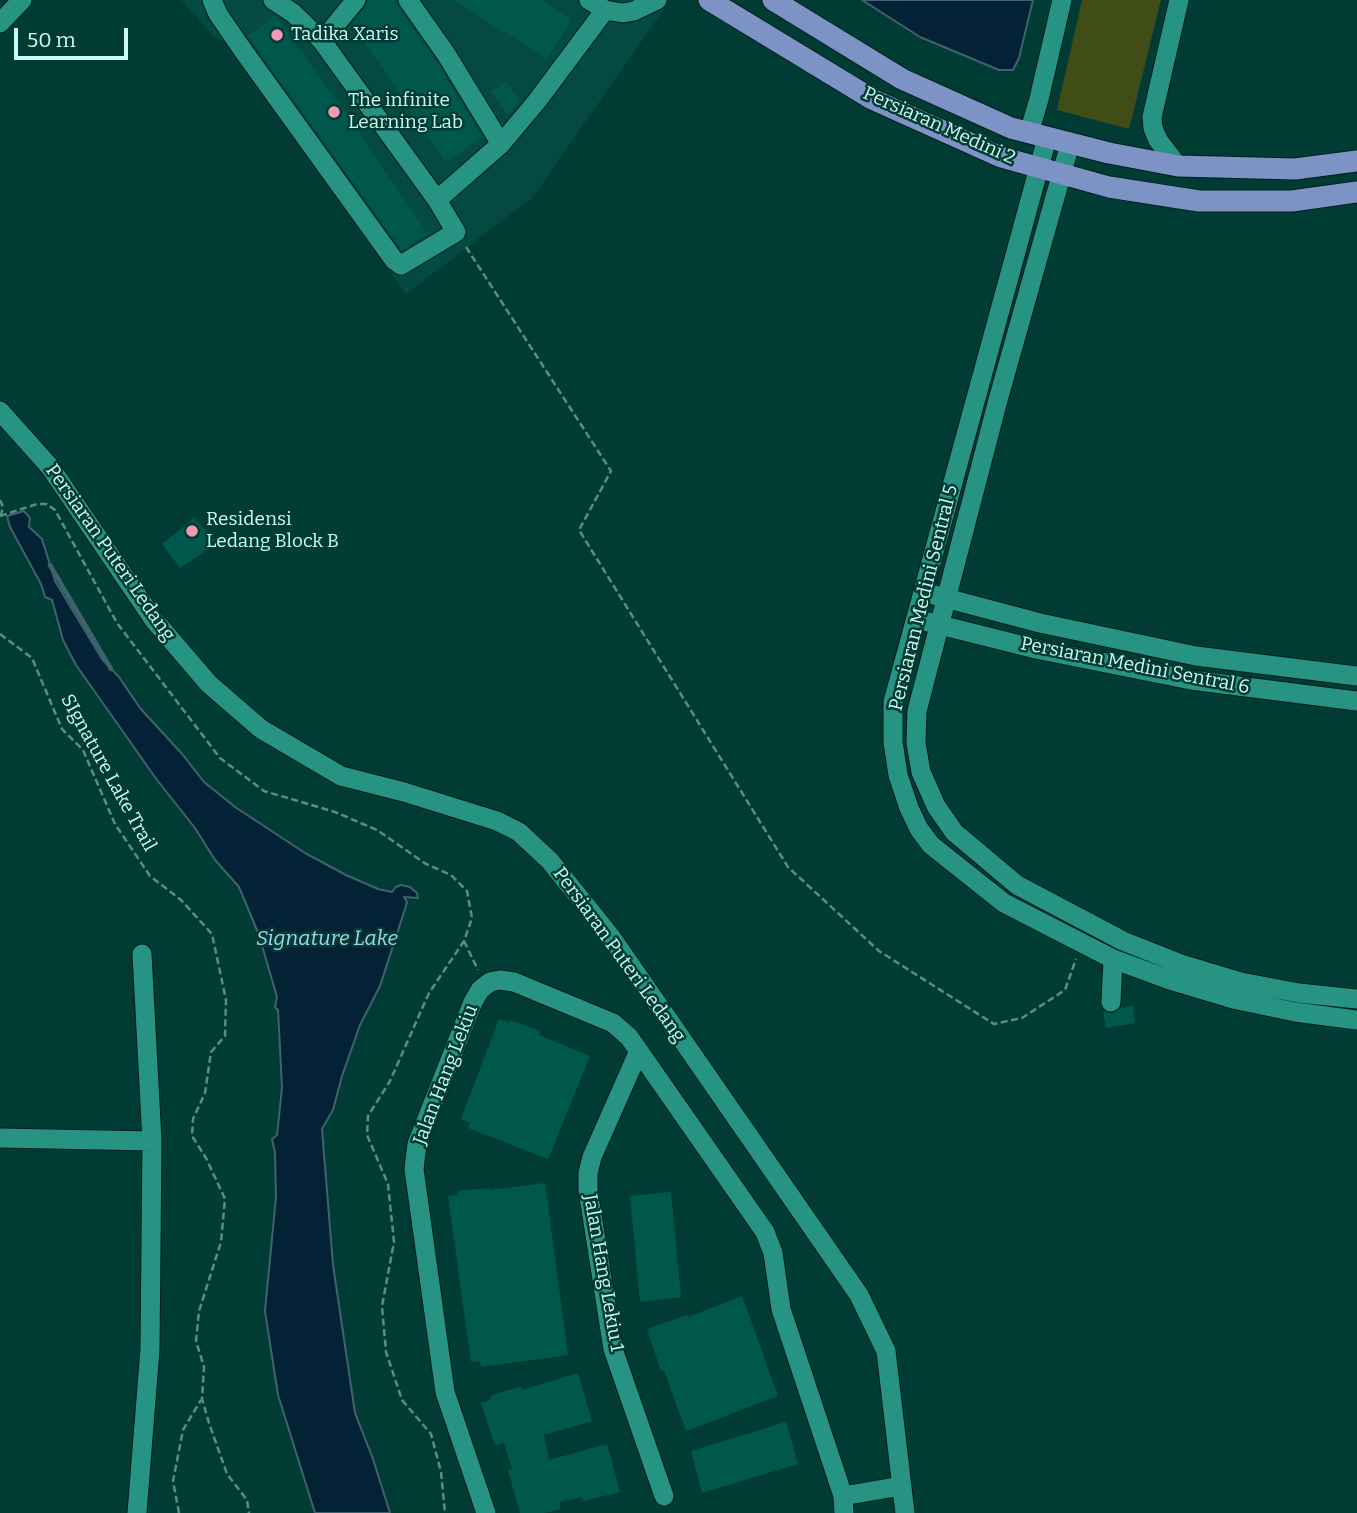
<!DOCTYPE html>
<html>
<head>
<meta charset="utf-8">
<style>
	body { margin:0 }
	#map { position:relative; width:1357px; height:1513px; overflow:hidden; background:#003c34; font-family:Bitter,serif }
	canvas { display:block }
	.scale { position:absolute; left:14px; top:28px; width:114px; height:32px; box-sizing:border-box; border:4px solid #ccf9f0; border-top:0; padding-left:9px; font-size:21px; line-height:24px; white-space:nowrap; color:#ccf9f0; -webkit-text-stroke:5px #003c34; paint-order:stroke }
</style>
</head>
<body>
<div id="map">
<canvas width="1357" height="1513"></canvas>
<div class="scale">50 m</div>
</div>
<script>
const ctx = document.querySelector('canvas').getContext('2d');
ctx.lineJoin = 'round';
function paint(path, color) {
  ctx.fillStyle = color;
  ctx.fill(path, 'evenodd');
}
function shape(rows) {
  const path = new Path2D();
  for (const r of rows) {
    path.moveTo(r[0], r[1]);
    for (let i = 2; i < r.length; i += 2) path.lineTo(r[i], r[i + 1]);
  }
  return path;
}
function stroke(path, color, width, dash) {
  ctx.strokeStyle = color;
  ctx.lineWidth = width;
  ctx.lineCap = dash ? 'butt' : 'round';
  ctx.setLineDash(dash || []);
  ctx.stroke(path);
}
function label(font, color, halo, rows, align = 'center') {
  ctx.font = font + ' Bitter,serif';
  ctx.lineWidth = 5;
  ctx.setLineDash([]);
  ctx.textBaseline = 'middle';
  ctx.strokeStyle = halo;
  ctx.fillStyle = color;
  for (const [text, x, y, turn = 0] of rows) {
    ctx.save();
    ctx.translate(x, y);
    ctx.rotate((+turn || 0) * Math.PI / 180);
    ctx.textAlign = isNaN(turn) ? turn : align;
    if (halo) ctx.strokeText(text, 0, 0);
    ctx.fillText(text, 0, 0);
    ctx.restore();
  }
}
paint(shape([
	[181,0,649,0,664,9,533,197,406,294,229,44,213,36]
]), '#044a41');
paint(shape([
	[1082,0,1161,0,1129,129,1057,110]
]), '#414d17');
const water = shape([
	[862,0,1033,0,1019,58,1013,70,999,70,920,37,862,0],
	[24,511,30,518,29,527,42,539,55,581,102,659,119,677,140,708,183,755,204,782,235,807,305,853,346,875,378,889,392,892,396,887,401,885,410,887,417,893,418,898,404,897,407,902,404,912,380,986,360,1025,342,1076,333,1110,322,1129,333,1265,355,1413,373,1459,390,1513,315,1513,278,1395,265,1311,276,1197,275,1152,272,1139,277,1135,282,1088,278,1010,275,1007,277,997,259,935,239,887,215,860,195,828,157,780,76,665,63,640,52,600,45,597,41,584,10,527,7,516,24,511]
]);
paint(water, '#042235');
stroke(water, '#40626d', 2);
stroke(shape([
	[50,565,111,669]
]), '#40626d', 4.5);
paint(shape([
	[368,0,396,0,398,7,436,61,482,137,449,160,444,160,352,24,365,8],
	[453,0,542,0,572,19,547,59],
	[275,16,351,120,428,234,402,250,248,36],
	[506,81,521,101,508,115,491,92],
	[194,518,217,543,180,568,162,544],
	[1133,1006,1135,1023,1106,1028,1103,1011,1111,1014,1121,1008],
	[499,1019,509,1023,510,1020,540,1031,539,1035,590,1056,548,1159,468,1128,470,1123,461,1119],
	[545,1183,568,1355,481,1367,480,1361,471,1362,448,1196,458,1195,458,1191,490,1188,490,1190],
	[671,1192,681,1297,640,1302,630,1196],
	[742,1296,778,1396,686,1431,664,1370,661,1371,647,1329,687,1315,688,1317],
	[578,1373,592,1421,544,1435,549,1460,607,1444,620,1492,583,1501,582,1497,559,1502,561,1509,544,1513,520,1513,508,1470,512,1469,504,1443,495,1445,481,1403,491,1400,490,1396,521,1386,522,1390],
	[786,1422,798,1464,702,1493,691,1451]
]), '#00584d');
const minor = shape([
	[212,0,218,14,242,49,394,260,401,265,456,232,437,200,322,41,293,13,273,0],
	[408,0,446,54,501,144],
	[589,0,605,10,623,13,634,11,657,0],
	[0,23,22,0],
	[322,41,356,0],
	[1029,133,1039,99,1062,0],
	[1047,138,893,702,893,742,898,775,909,808,919,829,931,845,1004,903,1113,959,1173,981,1233,999,1295,1012,1357,1020],
	[1070,144,998,400,917,711,916,743,921,772,936,806,954,832,1017,885,1123,941,1181,964,1241,982,1299,993,1357,999],
	[1178,166,1158,140,1153,128,1152,117,1179,0],
	[437,200,501,144,537,101,605,10],
	[0,411,50,467,154,620,209,684,261,729,341,776,404,792,497,821,519,832,550,861,611,937,859,1295,886,1351,905,1513],
	[934,595,1040,623,1196,656,1357,676],
	[928,622,1036,649,1191,680,1357,701],
	[1111,1002,1113,959],
	[638,1053,592,1157,588,1173,588,1190,613,1349,664,1496],
	[0,1138,152,1141],
	[843,1496,901,1486],
	[137,1513,150,1349,152,1141,142,954],
	[486,1513,445,1392,414,1169,417,1144,473,1002,480,990,490,982,500,980,514,982,613,1023,629,1037,765,1232,773,1253,781,1309,843,1496,844,1513]
]);
const major = shape([
	[709,0,872,99,1001,157,1109,187,1199,201,1292,201,1357,192],
	[773,0,902,79,1011,128,1109,153,1178,166,1295,169,1357,161]
]);
stroke(minor, '#00201b', 21);
stroke(major, '#00201b', 23);
stroke(shape([
	[466,247,611,471,579,530,788,867,879,951,994,1024,1022,1018,1065,990,1076,959],
	[0,500,3,507,1,515],
	[0,516,37,504,47,504,55,510,117,623,220,758,264,791,335,812,377,830,426,864,451,875,467,891,472,918,464,941,429,993,390,1081,368,1116,367,1135,388,1184,394,1242,382,1306,386,1352,402,1400,431,1434,441,1472,445,1513],
	[0,634,32,658,62,729,83,750,115,824,150,876,181,900,212,934,226,1000,225,1036,211,1052,205,1093,193,1119,192,1136,206,1158,225,1199,221,1242,199,1311,196,1341,204,1367,202,1399,209,1423,227,1474,247,1500,249,1513],
	[464,941,478,970],
	[179,1513,173,1481,183,1430,201,1400]
]), '#588e86', 2.5, [7, 3.5]);
stroke(minor, '#279383', 19);
stroke(major, '#7d92c5', 21);
for (const [x, y, r, color] of [
	[277,35,7,"#f19ab4"],
	[334,112,7,"#f19ab4"],
	[192,531,7,"#f19ab4"]
]) {
  const dot = new Path2D();
  dot.arc(x, y, r, 0, 2 * Math.PI);
  ctx.fillStyle = color;
  ctx.fill(dot);
  stroke(dot, '#003c34', 2.5);
}
label('19px', '#ccf9f0', '#003c34', [
	["Tadika Xaris",291,35],
	["The infinite",348,101],
	["Learning Lab",348,123],
	["Residensi",206,520],
	["Ledang Block B",206,542]
], 'left');
label('19px', '#ccf9f0', '#003c34', [
	["Persiaran Medini 2",939,126,24],
	["Persiaran Puteri Ledang",110,553,55],
	["Persiaran Medini Sentral 5",924,598,-76],
	["Persiaran Medini Sentral 6",1135,666,11],
	["SIgnature Lake Trail",108,773,61],
	["Persiaran Puteri Ledang",619,955,54],
	["Jalan Hang Lekiu",446,1075,-69],
	["Jalan Hang Lekiu 1",603,1273,80]
]);
label('italic 21px', '#a6d0ef', '#003c34', [
	["Signature Lake",327,939]
]);
</script>
</body>
</html>
